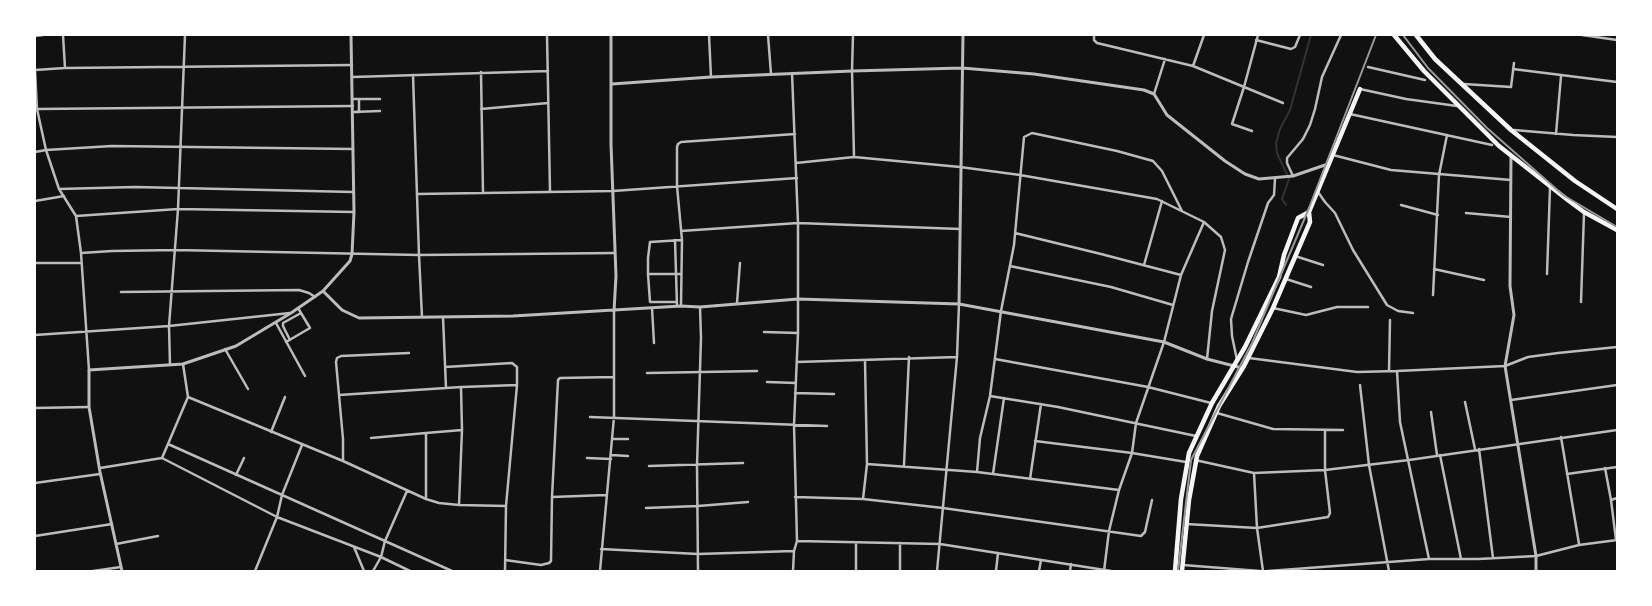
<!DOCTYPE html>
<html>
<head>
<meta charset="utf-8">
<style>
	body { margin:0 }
	#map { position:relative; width:1652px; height:606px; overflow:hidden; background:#111; font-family:Manrope,sans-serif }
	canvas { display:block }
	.frame { position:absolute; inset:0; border:36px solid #fff; pointer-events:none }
</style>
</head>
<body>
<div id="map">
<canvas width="1652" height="606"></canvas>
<div class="frame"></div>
</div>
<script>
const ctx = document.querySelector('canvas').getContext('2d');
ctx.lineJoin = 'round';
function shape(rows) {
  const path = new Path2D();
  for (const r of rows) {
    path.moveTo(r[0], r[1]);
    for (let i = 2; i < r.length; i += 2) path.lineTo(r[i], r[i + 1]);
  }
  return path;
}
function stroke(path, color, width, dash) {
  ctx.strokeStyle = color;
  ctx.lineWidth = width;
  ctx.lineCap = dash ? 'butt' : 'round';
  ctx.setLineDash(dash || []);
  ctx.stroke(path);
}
stroke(shape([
	[1286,205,1282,199,1289,179,1277,153,1276,143,1280,129,1290,110,1311,35]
]), '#333', 2);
stroke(shape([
	[63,35,65,68,352,65],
	[547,35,550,191],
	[709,35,711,77],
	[768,35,771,74],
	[853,35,852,71,854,156],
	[1094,35,1094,40,1097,43,1193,66,1283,103],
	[1582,35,1617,40],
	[35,36,43,35],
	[1256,40,1291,49,1295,47,1300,35],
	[1193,66,1204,35],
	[1368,67,1425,80],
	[65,68,35,70,37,109,46,150,59,189,76,216,81,253,89,370],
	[1513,69,1617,82],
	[481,72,483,193],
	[792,73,798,223,798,333,794,425,797,541,794,551,793,571],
	[413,75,419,255,422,317],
	[353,77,548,71],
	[1464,84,1511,87,1514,63],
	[1360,89,1406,99,1457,106],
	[1154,94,1165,59],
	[353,99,380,99],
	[359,99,359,112],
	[37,109,353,106],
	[481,109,548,103],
	[353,112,380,111],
	[1350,114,1492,145],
	[1514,130,1573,135,1617,137],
	[1252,131,1232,124,1244,87,1258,35],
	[1556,134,1561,76],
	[35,152,46,150,112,146,353,149],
	[1333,155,1391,170,1511,180],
	[796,163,854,157,960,167,1020,175,1157,199,1204,222,1221,237,1225,250,1212,311,1207,359],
	[1293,176,1287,163,1287,158,1303,139,1310,125,1315,109,1322,77,1341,35],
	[59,189,135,187,353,192],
	[1318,192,1325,202,1335,213,1353,250,1387,305,1398,311,1413,313],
	[417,194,613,191,797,178],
	[35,201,64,196],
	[1401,205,1438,215],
	[1466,213,1511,217],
	[76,216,178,209,354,212],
	[681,231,798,223,960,229],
	[1015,233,1101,254,1181,275],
	[675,240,677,306],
	[81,253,112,251,175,250,419,255,615,253],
	[1295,256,1323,265],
	[35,263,81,263],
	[1144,265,1162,201],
	[1010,266,1111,287,1173,305],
	[1434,269,1484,280],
	[648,274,650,302,677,302],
	[681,274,648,274,648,258,650,242,682,240],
	[1547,274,1550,188],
	[1286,279,1311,287],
	[121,292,299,290,309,293,315,297],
	[1433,295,1439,175,1447,135],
	[1581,302,1584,213],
	[737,303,740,263],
	[681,306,682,240,677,186,677,147,678,144,681,142,795,134],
	[652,308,654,343],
	[1273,308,1306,315,1337,307,1368,307],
	[276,323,305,376],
	[764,332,798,333],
	[35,335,169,326,290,313],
	[290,340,283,326,283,323,301,313],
	[286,342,310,328,298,308],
	[225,349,248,389],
	[1249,358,1357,372,1397,371,1505,366,1528,357,1558,353,1617,347],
	[995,359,1148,387,1211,403],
	[1237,360,1232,336,1231,319,1248,262,1268,203,1274,195,1275,179],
	[797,362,957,357],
	[170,365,169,326,178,209,185,35],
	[445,367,512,363,517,367,517,385,506,506,505,571],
	[1389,371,1390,320],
	[1397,371,1400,422,1429,559],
	[647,373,757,371],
	[767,382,796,383],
	[1360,385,1369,465,1389,571],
	[462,387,517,385],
	[446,388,461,387,462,430,459,505],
	[795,393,834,394],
	[339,395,446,388,443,317],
	[990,396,1058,407,1196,436],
	[188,397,343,461,426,499,439,503,459,505,506,506],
	[1511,400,1617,385],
	[1465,402,1475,449],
	[35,408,89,407],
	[1431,412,1437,455],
	[1217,413,1273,429,1343,430],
	[590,417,827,426],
	[271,432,285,397],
	[426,433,462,430],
	[1561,437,1579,544],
	[371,438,426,433,426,499],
	[612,439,628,439],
	[1035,441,1132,453,1186,462],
	[168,444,452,571],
	[1479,449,1493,558],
	[611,455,628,456],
	[1440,455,1461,559],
	[162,458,277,517,381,557,410,571],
	[162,458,188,397,183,364],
	[587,458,611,459],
	[1195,460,1254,473,1325,470,1409,460,1617,430],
	[343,461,343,439,336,362,337,358,341,356,409,353],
	[867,464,977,472,1119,490],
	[904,465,909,357],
	[649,466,743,463],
	[100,468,162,458],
	[1605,468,1611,500],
	[977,472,980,438,990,396,1001,311,1014,245,1024,137,1032,133,1117,151,1153,161,1162,171,1182,211],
	[1254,473,1257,528,1263,571],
	[993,474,1004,398],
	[1567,474,1617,467],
	[236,475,244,458],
	[1030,479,1041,404],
	[35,483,100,474],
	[552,497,606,495],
	[795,497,863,499,943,508,1141,536,1145,532,1152,500],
	[863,499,867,464,865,361],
	[646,508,698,506,748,502],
	[1186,524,1257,528,1328,517,1330,513,1325,470,1325,430],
	[35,536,112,524],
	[1616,540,1611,500,1617,498],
	[797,541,940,544,1111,571],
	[116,544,158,536],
	[354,547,364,571],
	[601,549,698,554,794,551],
	[505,560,541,565,549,563,551,561,552,497,558,380,560,378,614,377],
	[1183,565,1260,571],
	[93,571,121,567],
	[255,571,277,517,282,495,302,445],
	[373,571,381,557,385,541,407,491],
	[600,571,614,417,614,311],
	[698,571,697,465,701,338,700,307],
	[856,571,856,543],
	[900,571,900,543],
	[937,571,957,357,959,304],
	[996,571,998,553],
	[1039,571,1041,560],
	[1070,571,1071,564],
	[1104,571,1109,531,1119,490,1132,453,1136,423,1164,342,1181,275,1204,222],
	[1268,571,1429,559,1478,559,1536,556,1579,545,1617,540]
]), '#bcbcbc', 2.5);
stroke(shape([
	[611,35,611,144,616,276,614,311],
	[612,84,711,77,852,71,962,68,1034,74,1144,90,1154,94,1167,115,1225,161,1245,174,1259,179,1293,176,1328,164],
	[1511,155,1510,286,1514,315,1505,366,1536,556,1536,571],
	[323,291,342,310,359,318,513,316,681,306,700,307,798,299,959,304,1164,342,1207,359,1242,368],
	[959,304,963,35],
	[122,571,100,472,89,407,89,370,183,364,236,346,291,313,323,291,350,261,352,254,354,212,351,35]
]), '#bcbcbc', 3);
stroke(shape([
	[1394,35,1424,71,1499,146,1569,201,1584,212,1617,230],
	[1416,35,1435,59,1511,130,1575,181,1617,209],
	[1175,571,1181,499,1189,453,1212,403,1245,347,1279,277,1284,255,1298,218,1309,212],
	[1182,571,1189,500,1197,456,1219,406,1244,366,1273,308,1310,222,1309,212,1360,89]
]), '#f5f5f5', 4.5);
stroke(shape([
	[1403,35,1428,68,1487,128,1563,195,1617,227],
	[1178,571,1191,460,1252,343,1309,208,1376,35]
]), '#9a9a9a', 2);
</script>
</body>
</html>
